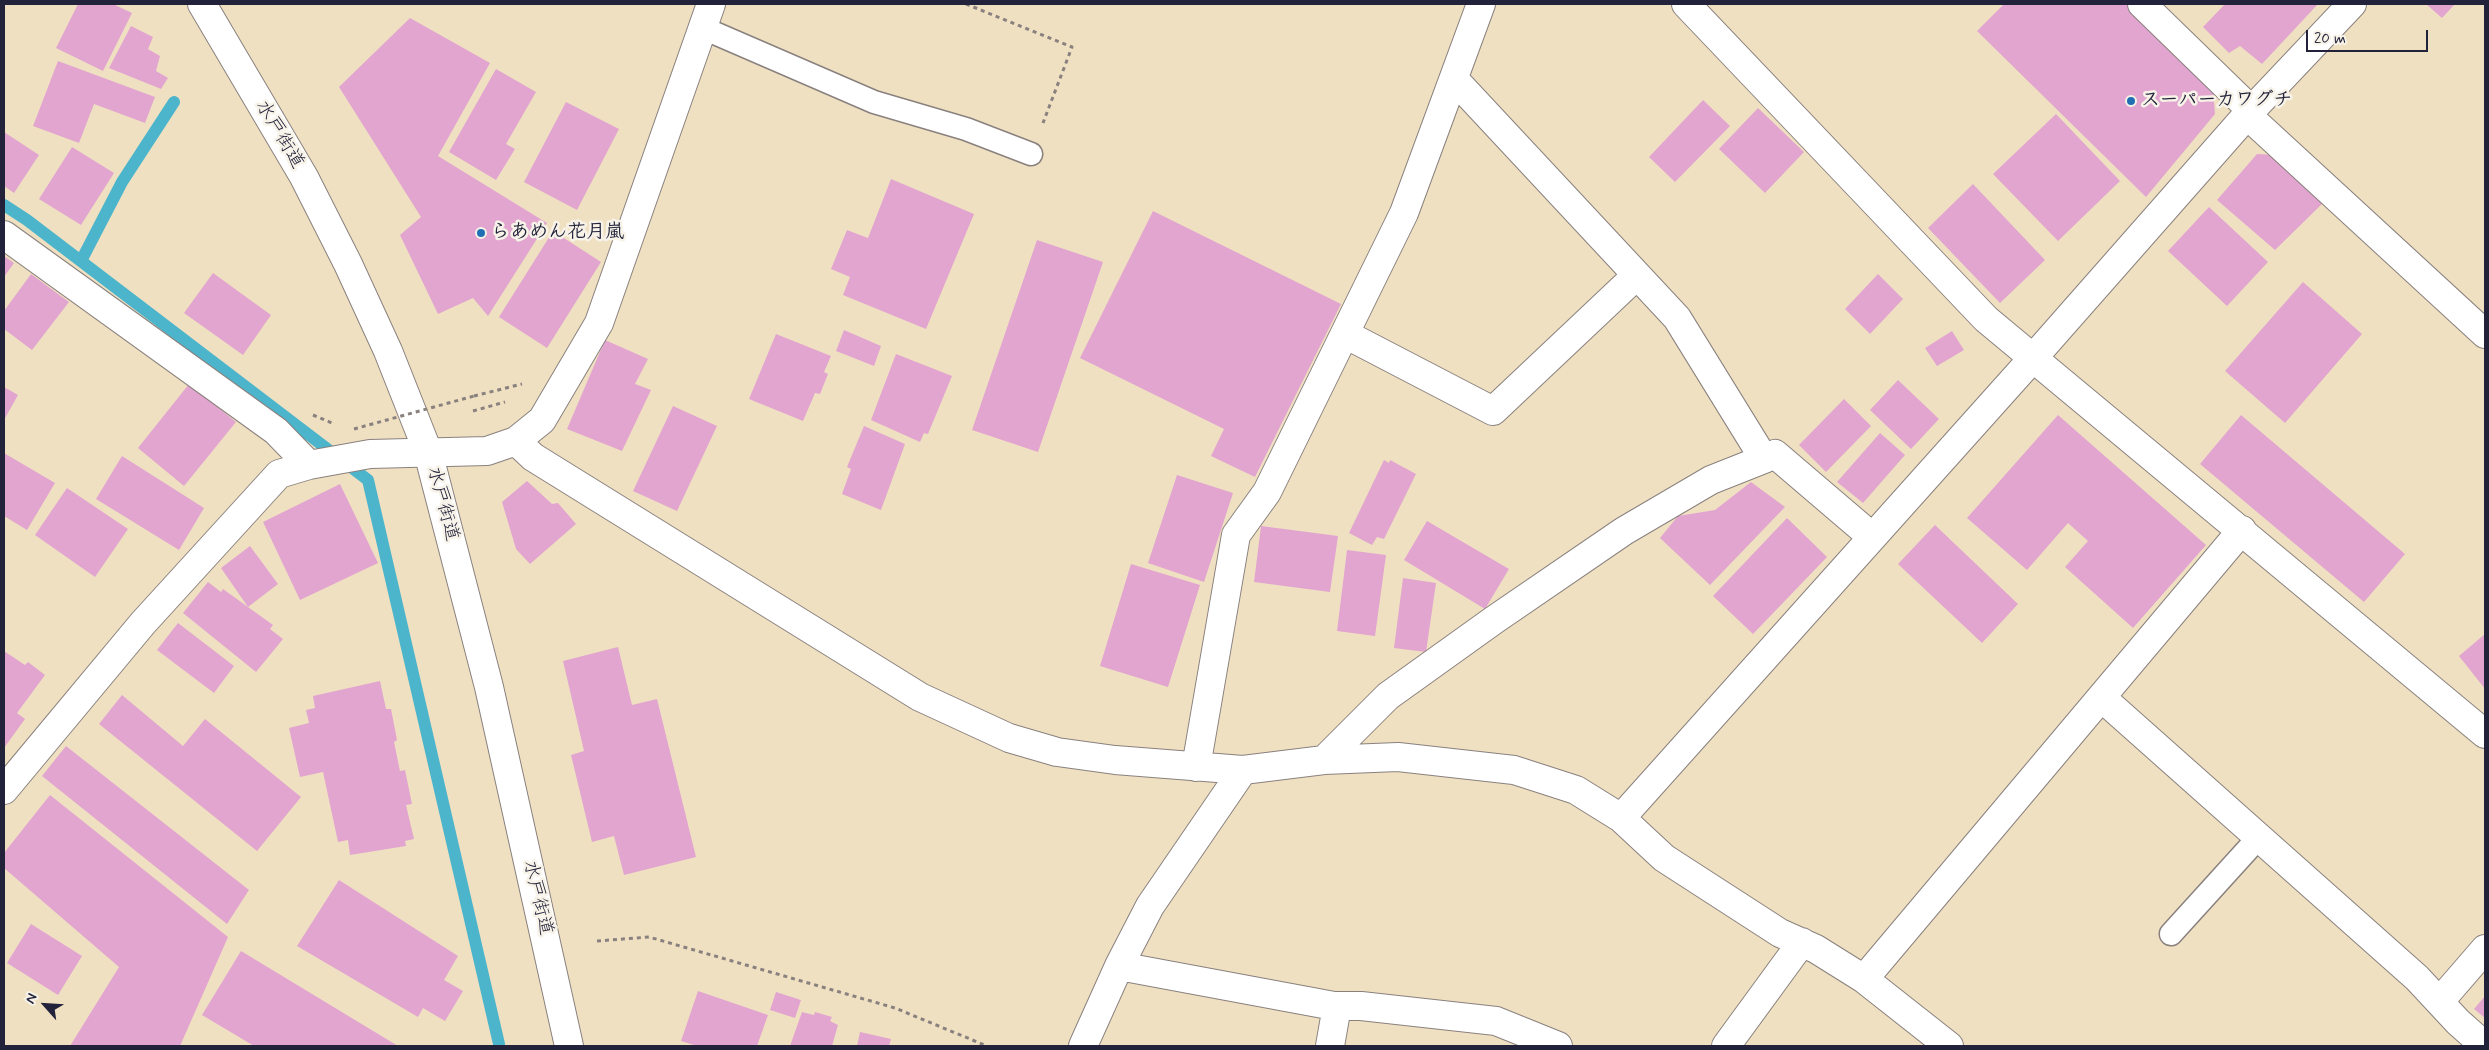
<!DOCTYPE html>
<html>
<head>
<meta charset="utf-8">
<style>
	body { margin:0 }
	#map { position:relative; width:2489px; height:1050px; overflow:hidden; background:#f0e0c2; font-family:Mynerve,sans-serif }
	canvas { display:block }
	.frame { position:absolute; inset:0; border:5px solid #22223b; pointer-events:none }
	.north { position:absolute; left:20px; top:980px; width:50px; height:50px; -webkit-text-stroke:4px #f7f3e8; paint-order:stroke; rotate:296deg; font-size:14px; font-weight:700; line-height:20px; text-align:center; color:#22223b }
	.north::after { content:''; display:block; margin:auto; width:18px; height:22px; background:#22223b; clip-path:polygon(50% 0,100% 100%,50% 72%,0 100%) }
	.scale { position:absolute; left:2306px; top:30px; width:122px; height:22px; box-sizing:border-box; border:2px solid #22223b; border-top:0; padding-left:6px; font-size:15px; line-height:18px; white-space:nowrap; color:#22223b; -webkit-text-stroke:4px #f7f3e8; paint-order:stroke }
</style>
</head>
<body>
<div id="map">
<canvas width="2489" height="1050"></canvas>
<div class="frame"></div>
<div class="north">N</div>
<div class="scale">20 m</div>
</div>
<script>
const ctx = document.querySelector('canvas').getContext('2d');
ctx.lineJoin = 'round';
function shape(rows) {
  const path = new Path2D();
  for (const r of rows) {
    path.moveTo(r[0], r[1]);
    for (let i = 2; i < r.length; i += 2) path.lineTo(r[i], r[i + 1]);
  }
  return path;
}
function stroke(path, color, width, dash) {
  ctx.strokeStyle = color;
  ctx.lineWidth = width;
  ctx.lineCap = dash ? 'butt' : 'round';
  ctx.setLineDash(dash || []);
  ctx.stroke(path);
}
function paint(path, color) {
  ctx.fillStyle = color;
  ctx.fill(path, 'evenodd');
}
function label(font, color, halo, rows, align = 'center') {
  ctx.font = font + ' Mynerve,"Klee One",sans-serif';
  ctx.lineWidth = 5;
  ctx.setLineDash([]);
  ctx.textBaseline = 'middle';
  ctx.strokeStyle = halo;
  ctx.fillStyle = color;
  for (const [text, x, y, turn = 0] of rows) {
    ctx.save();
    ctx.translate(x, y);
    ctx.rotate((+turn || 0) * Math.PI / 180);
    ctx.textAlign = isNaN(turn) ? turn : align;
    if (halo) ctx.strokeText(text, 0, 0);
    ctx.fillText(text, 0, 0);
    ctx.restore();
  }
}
stroke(shape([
	[4,205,27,220,368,480,499,1044],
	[81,261,122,182,174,102]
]), '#4cb5cb', 12);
paint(shape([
	[78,4,113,4,132,13,103,71,56,48],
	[2004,4,2126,4,2213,89,2215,114,2146,197,1977,31],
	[2225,4,2318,4,2262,64,2240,46,2229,53,2203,27],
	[2426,4,2455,4,2442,18],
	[410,18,490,63,438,156,547,223,488,316,473,298,438,314,400,235,421,217,339,87],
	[131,26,153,37,148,49,160,56,156,71,168,78,161,89,109,68],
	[58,61,155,97,145,123,94,104,79,143,33,126],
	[496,69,536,92,506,144,515,149,496,180,449,152],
	[1703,100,1730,126,1675,182,1649,157],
	[566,102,619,129,577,210,524,182],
	[1758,108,1804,152,1765,193,1719,149],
	[2056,114,2120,181,2058,241,1993,174],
	[4,132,39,155,14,193,4,186],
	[72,147,114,173,81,225,39,199],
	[2257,154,2275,155,2323,203,2275,250,2217,200],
	[891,179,974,214,926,329,843,295,850,277,831,269,847,230,868,238],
	[1973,184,2045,260,2000,303,1928,228],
	[2209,207,2268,262,2227,306,2168,251],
	[1153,211,1341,304,1255,477,1211,456,1224,429,1080,358],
	[553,231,601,262,547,348,499,317],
	[1037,240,1103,262,1038,452,972,430],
	[4,256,14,263,4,277],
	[213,273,271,315,243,355,184,313],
	[31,274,69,302,32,350,4,329,4,311],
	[1878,274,1903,299,1870,334,1845,309],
	[2303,282,2362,334,2285,423,2225,371],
	[844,330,881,346,874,366,836,351],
	[1952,331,1964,350,1937,366,1925,348],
	[776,334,831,356,824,372,828,374,820,394,815,393,803,421,749,399],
	[605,340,648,359,635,384,651,390,622,451,567,429],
	[896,354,952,376,928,434,924,433,920,442,871,420],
	[1898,380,1939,419,1911,449,1870,410],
	[189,384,236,422,184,486,138,448],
	[4,387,18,395,4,420],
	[1844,399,1871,426,1826,472,1799,445],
	[673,406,717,426,677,511,633,491],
	[2058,415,2206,545,2133,628,2065,567,2088,541,2068,523,2027,570,1967,518],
	[2241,415,2405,554,2364,602,2200,464],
	[864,426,905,444,881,510,842,494,851,469,847,467],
	[1880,433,1905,455,1863,503,1837,482],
	[4,453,55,483,27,530,4,516],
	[122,456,204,508,179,550,96,499],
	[1384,460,1389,463,1390,460,1416,474,1384,539,1377,537,1372,545,1349,533],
	[1177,475,1233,493,1204,582,1148,563],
	[527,481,552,504,558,503,576,524,530,564,516,549,502,502],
	[1751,482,1785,507,1710,585,1660,538,1678,516,1715,510],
	[340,484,378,563,300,600,263,522],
	[67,488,128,529,95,577,35,535],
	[1787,518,1827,557,1753,634,1713,596],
	[1427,521,1509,569,1485,609,1404,560],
	[1935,525,2018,604,1982,643,1898,564],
	[1261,526,1338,536,1330,592,1254,582],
	[250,546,278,584,248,607,221,568],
	[1347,550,1386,555,1375,636,1337,631],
	[1131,564,1200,585,1168,687,1100,666],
	[1403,578,1436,583,1426,652,1394,648],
	[208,582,221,592,223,589,273,625,270,629,283,639,256,672,183,613],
	[178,623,234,666,214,693,157,650],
	[2485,634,2485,689,2459,656],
	[618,647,632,705,657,699,696,857,624,875,614,836,592,842,571,755,584,751,563,661],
	[4,651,25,665,28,662,45,675,17,713,25,719,4,748],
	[380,681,386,709,391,709,397,740,394,742,400,771,405,770,412,804,406,805,414,839,405,841,406,846,350,855,348,840,338,842,323,772,300,777,289,728,309,723,306,710,315,708,313,696],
	[122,695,183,746,205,719,301,797,257,851,99,724],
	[66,746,249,890,227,924,42,776],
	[50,795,228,937,180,1046,70,1046,119,967,4,868,4,853],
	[339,880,458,956,444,980,463,991,445,1021,423,1008,418,1017,297,946],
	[31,924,82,956,58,995,7,963],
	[241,951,398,1046,254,1046,202,1015],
	[698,991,768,1015,757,1046,697,1046,681,1041],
	[776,992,801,1000,795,1018,770,1010],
	[2485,996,2485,1018,2474,1009],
	[802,1012,814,1015,815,1012,832,1017,830,1021,838,1025,832,1046,790,1046],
	[860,1032,891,1039,889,1046,857,1046]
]), '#e1a5cf');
const service = shape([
	[703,28,874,102,966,129,1031,154],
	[2171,934,2259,837]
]);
const minor = shape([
	[1686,4,1986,319,2485,734],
	[2142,4,2251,110],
	[1454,79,1677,318,1764,459],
	[2247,115,2485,334],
	[4,235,276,431,309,465],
	[1345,334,1493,411,1637,275],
	[516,441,542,420,599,323,711,4],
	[2102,698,2417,978,2458,1022,2485,1046],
	[1324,760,1388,696,1494,620,1624,531,1711,480,1764,459,1775,454,1871,536],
	[1196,767,1236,535,1267,492,1404,213,1481,4],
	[4,790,143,623,279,474,309,465,370,454,487,451,516,441,533,457,920,697,1009,738,1057,752,1115,760,1243,770,1324,760,1398,757,1514,770,1576,790,1621,818,1664,858,1780,933,1816,949,1864,979,1949,1046],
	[1621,818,2033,358,2247,115,2352,4],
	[1119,966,1334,1006,1361,1006,1496,1021,1558,1046],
	[1864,979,2242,530],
	[2440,1001,2485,949],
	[1083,1046,1119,966,1150,906,1243,770],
	[1330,1046,1337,1006],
	[1726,1046,1802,942]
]);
const trunk = shape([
	[202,4,304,177,348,264,388,351,428,452,489,687,569,1046]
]);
stroke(service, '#89817e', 25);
stroke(minor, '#89817e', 30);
stroke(trunk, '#89817e', 30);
stroke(shape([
	[966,4,1072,47,1043,123],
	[474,396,522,384],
	[473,411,505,402],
	[313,415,332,423],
	[597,941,649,937,895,1008,987,1046]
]), '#89817e', 3, [4, 4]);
stroke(service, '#fff', 22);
stroke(minor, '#fff', 28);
stroke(trunk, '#fff', 28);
stroke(shape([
	[354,429,474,396]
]), '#89817e', 3, [4, 4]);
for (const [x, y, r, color] of [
	[2131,101,5,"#1f6fb2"],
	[481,233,5,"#1f6fb2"]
]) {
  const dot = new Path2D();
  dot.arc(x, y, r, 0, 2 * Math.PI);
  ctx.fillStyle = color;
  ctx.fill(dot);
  stroke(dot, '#f7f3e8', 2);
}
label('bold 19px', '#22223b', '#f7f3e8', [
	["スーパーカワグチ",2141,101],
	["らあめん花月嵐",491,233]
], 'left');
label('19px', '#22223b', '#f7f3e8', [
	["水戸街道",279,135,59],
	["水戸街道",442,504,75],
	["水戸街道",537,898,77]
]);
</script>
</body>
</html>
